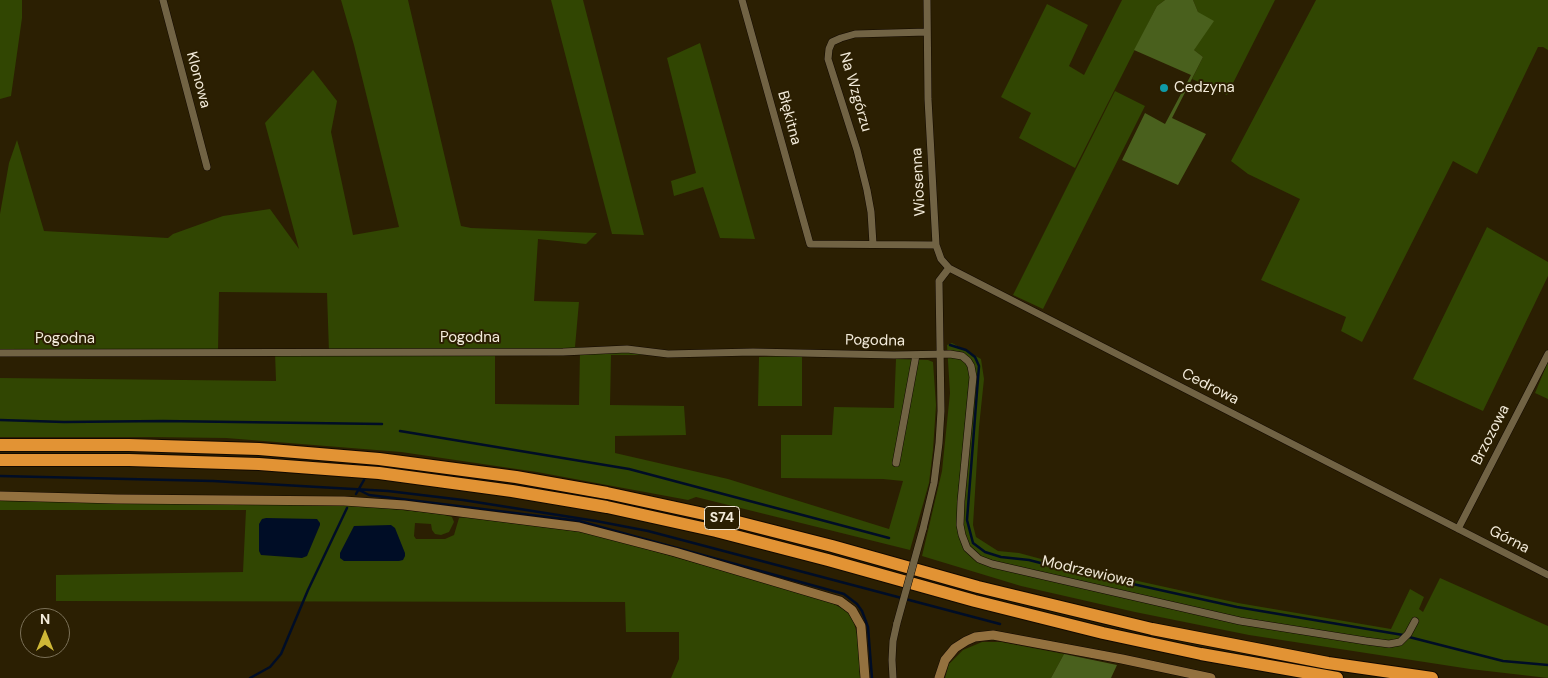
<!DOCTYPE html>
<html>
<head>
<meta charset="utf-8">
<style>
	body { margin:0 }
	#map { position:relative; width:1548px; height:678px; overflow:hidden; background:#2b1f02; font-family:"DM Sans",sans-serif }
	canvas { display:block }
	.north { position:absolute; left:20px; top:608px; width:50px; height:50px; box-sizing:border-box; background:#2b1f02; border:1px solid #7b7158; border-radius:50%; rotate:0deg; font-size:14px; font-weight:700; line-height:20px; text-align:center; color:#f3ebda }
	.north::after { content:''; display:block; margin:auto; width:18px; height:22px; background:#cfb837; clip-path:polygon(50% 0,100% 100%,50% 72%,0 100%) }
</style>
</head>
<body>
<div id="map">
<canvas width="1548" height="678"></canvas>
<div class="north">N</div>
</div>
<script>
const ctx = document.querySelector('canvas').getContext('2d');
ctx.lineJoin = 'round';
function paint(path, color) {
  ctx.fillStyle = color;
  ctx.fill(path, 'evenodd');
}
function shape(rows) {
  const path = new Path2D();
  for (const r of rows) {
    path.moveTo(r[0], r[1]);
    for (let i = 2; i < r.length; i += 2) path.lineTo(r[i], r[i + 1]);
  }
  return path;
}
function stroke(path, color, width, dash) {
  ctx.strokeStyle = color;
  ctx.lineWidth = width;
  ctx.lineCap = dash ? 'butt' : 'round';
  ctx.setLineDash(dash || []);
  ctx.stroke(path);
}
function label(font, color, halo, rows, align = 'center') {
  ctx.font = font + ' "DM Sans",sans-serif';
  ctx.lineWidth = 4;
  ctx.setLineDash([]);
  ctx.textBaseline = 'middle';
  ctx.strokeStyle = halo;
  ctx.fillStyle = color;
  for (const [text, x, y, turn = 0] of rows) {
    ctx.save();
    ctx.translate(x, y);
    ctx.rotate((+turn || 0) * Math.PI / 180);
    ctx.textAlign = isNaN(turn) ? turn : align;
    if (halo) ctx.strokeText(text, 0, 0);
    ctx.fillText(text, 0, 0);
    ctx.restore();
  }
}
paint(shape([
	[0,0,22,0,22,18,11,96,0,99],
	[341,0,408,0,461,226,471,228,597,233,586,244,538,239,534,301,579,302,575,347,643,347,642,355,611,355,610,405,684,406,686,435,615,436,615,453,728,479,889,529,903,481,883,479,781,478,781,435,832,435,834,407,894,408,896,359,928,360,933,362,936,405,933,450,929,483,910,550,696,497,688,500,537,472,401,452,226,438,147,437,0,437,0,378,276,381,275,352,495,354,495,404,579,405,580,352,329,352,327,293,219,292,218,352,0,353,0,214,9,163,17,140,44,231,168,238,173,234,223,216,270,209,299,249,265,123,313,70,337,101,331,132,353,235,399,227,354,45],
	[551,0,583,0,644,235,612,234],
	[1122,0,1165,0,1157,6,1075,168,1019,138,1031,113,1001,97,1047,4,1088,25,1069,66,1084,75],
	[1193,0,1275,0,1227,95,1192,79,1203,57,1194,50,1198,12],
	[1316,0,1548,0,1548,50,1543,47,1538,47,1477,174,1453,161,1362,342,1341,331,1346,317,1261,280,1300,199,1248,174,1231,161],
	[700,43,755,239,720,238,703,187,674,196,671,181,696,173,667,58],
	[1115,91,1145,106,1043,309,1013,295],
	[1487,227,1548,262,1548,276,1483,411,1413,379],
	[952,343,981,359,984,379,979,427,973,525,976,537,998,551,1019,553,1056,563,1238,603,1391,629,1410,589,1424,597,1419,609,1423,612,1440,578,1548,626,1548,678,1470,669,1249,635,1135,612,1021,586,922,556,942,471,950,393,947,345],
	[802,355,802,406,758,406,759,357],
	[1548,362,1548,399,1535,393],
	[0,501,362,506,442,514,452,517,454,522,449,532,441,535,435,534,432,530,431,524,415,523,414,536,416,539,445,539,454,535,459,518,463,517,574,531,597,535,797,592,832,603,843,609,848,613,854,623,858,638,860,678,671,678,679,659,679,632,626,632,625,602,56,601,56,575,243,572,246,510,0,510],
	[982,642,1001,642,1064,654,1051,678,945,678,949,664,963,650]
]), '#314602');
paint(shape([
	[1165,0,1193,0,1198,12,1214,21,1194,50,1203,57,1172,118,1206,134,1178,185,1122,160,1145,113,1165,124,1191,75,1134,50,1157,6],
	[1064,654,1117,665,1111,678,1051,678]
]), '#49601d');
paint(shape([
	[266,518,317,519,320,523,320,525,307,556,302,558,261,555,259,551,259,524,262,519],
	[391,525,395,528,405,553,405,556,403,560,399,561,344,561,340,558,340,553,354,526]
]), '#000d26');
stroke(shape([
	[950,345,966,350,975,357,979,366,967,520,973,543,985,552,1001,557,1029,560,1060,568,1237,607,1403,635],
	[0,420,64,422,163,421,382,424],
	[400,431,629,469,889,538],
	[0,476,213,481,388,491,463,500,596,521,648,531,1000,624],
	[359,490,369,495,579,521,844,594,857,604,862,611,868,627,872,678],
	[356,494,364,480],
	[1409,637,1503,661,1548,665],
	[250,678,270,667,281,654,308,590,347,508]
]), '#000d26', 2.5);
const street = shape([
	[163,0,207,167],
	[742,0,810,244,936,245],
	[927,0,928,99,936,245,941,259,949,268,1548,575],
	[873,244,871,212,867,190,857,150,828,59,829,49,832,42,841,38,855,34,927,32],
	[0,353,563,352,627,349,668,354,753,352,894,355,950,354,962,356,968,361,971,366,973,377,961,501,960,525,962,535,967,548,979,559,992,564,1240,621,1366,641,1389,644,1400,642,1408,634,1415,621],
	[896,463,916,355],
	[923,529,934,483,939,443,941,411,939,281,949,268],
	[1458,529,1548,354],
	[893,678,892,660,893,641,897,623]
]);
const secondary = shape([
	[0,496,117,499,344,501,404,505,579,527,675,552,840,601,852,610,861,626,865,678],
	[939,678,945,660,955,648,966,641,975,637,993,635,1122,659,1211,678]
]);
const highway = shape([
	[0,445,129,445,259,449,379,459,516,477,607,493,718,517,832,546,978,587,1152,629,1328,663,1432,678],
	[0,460,129,460,259,464,379,473,512,491,607,507,716,531,828,560,975,601,1103,633,1201,654,1337,678]
]);
stroke(street, '#120900', 8);
stroke(secondary, '#120900', 10);
stroke(highway, '#120900', 14);
stroke(street, '#716344', 7);
stroke(secondary, '#93713f', 9);
stroke(highway, '#e29334', 12);
const streetBridge = shape([
	[897,623,923,529]
]);
stroke(streetBridge, '#120900', 8, []);
stroke(streetBridge, '#716344', 7);
for (const [x, y, r, color] of [
	[1164,88,5,"#0f9aa8"]
]) {
  const dot = new Path2D();
  dot.arc(x, y, r, 0, 2 * Math.PI);
  ctx.fillStyle = color;
  ctx.fill(dot);
  stroke(dot, '#2b1f02', 2);
}
for (const [x, y, w] of [
	[722,518,35]
]) {
  const box = new Path2D();
  box.roundRect(x - w / 2, y - 11.5, w, 23, 4);
  ctx.fillStyle = '#2b1f02';
  ctx.fill(box);
  stroke(box, '#f3ebda', 1);
}
label('bold 14px', '#f3ebda', null, [
	["S74",722,518]
]);
label('15px', '#f3ebda', '#2b1f02', [
	["Klonowa",198,80,75],
	["Na Wzgórzu",855,92,74],
	["Błękitna",789,118,75],
	["Wiosenna",919,182,-93],
	["Pogodna",470,338],
	["Pogodna",65,339],
	["Pogodna",875,341,1],
	["Cedrowa",1210,387,27],
	["Brzozowa",1491,435,-63],
	["Górna",1509,540,27],
	["Modrzewiowa",1088,572,13]
]);
label('15px', '#f3ebda', '#2b1f02', [
	["Cedzyna",1174,88]
], 'left');
</script>
</body>
</html>
